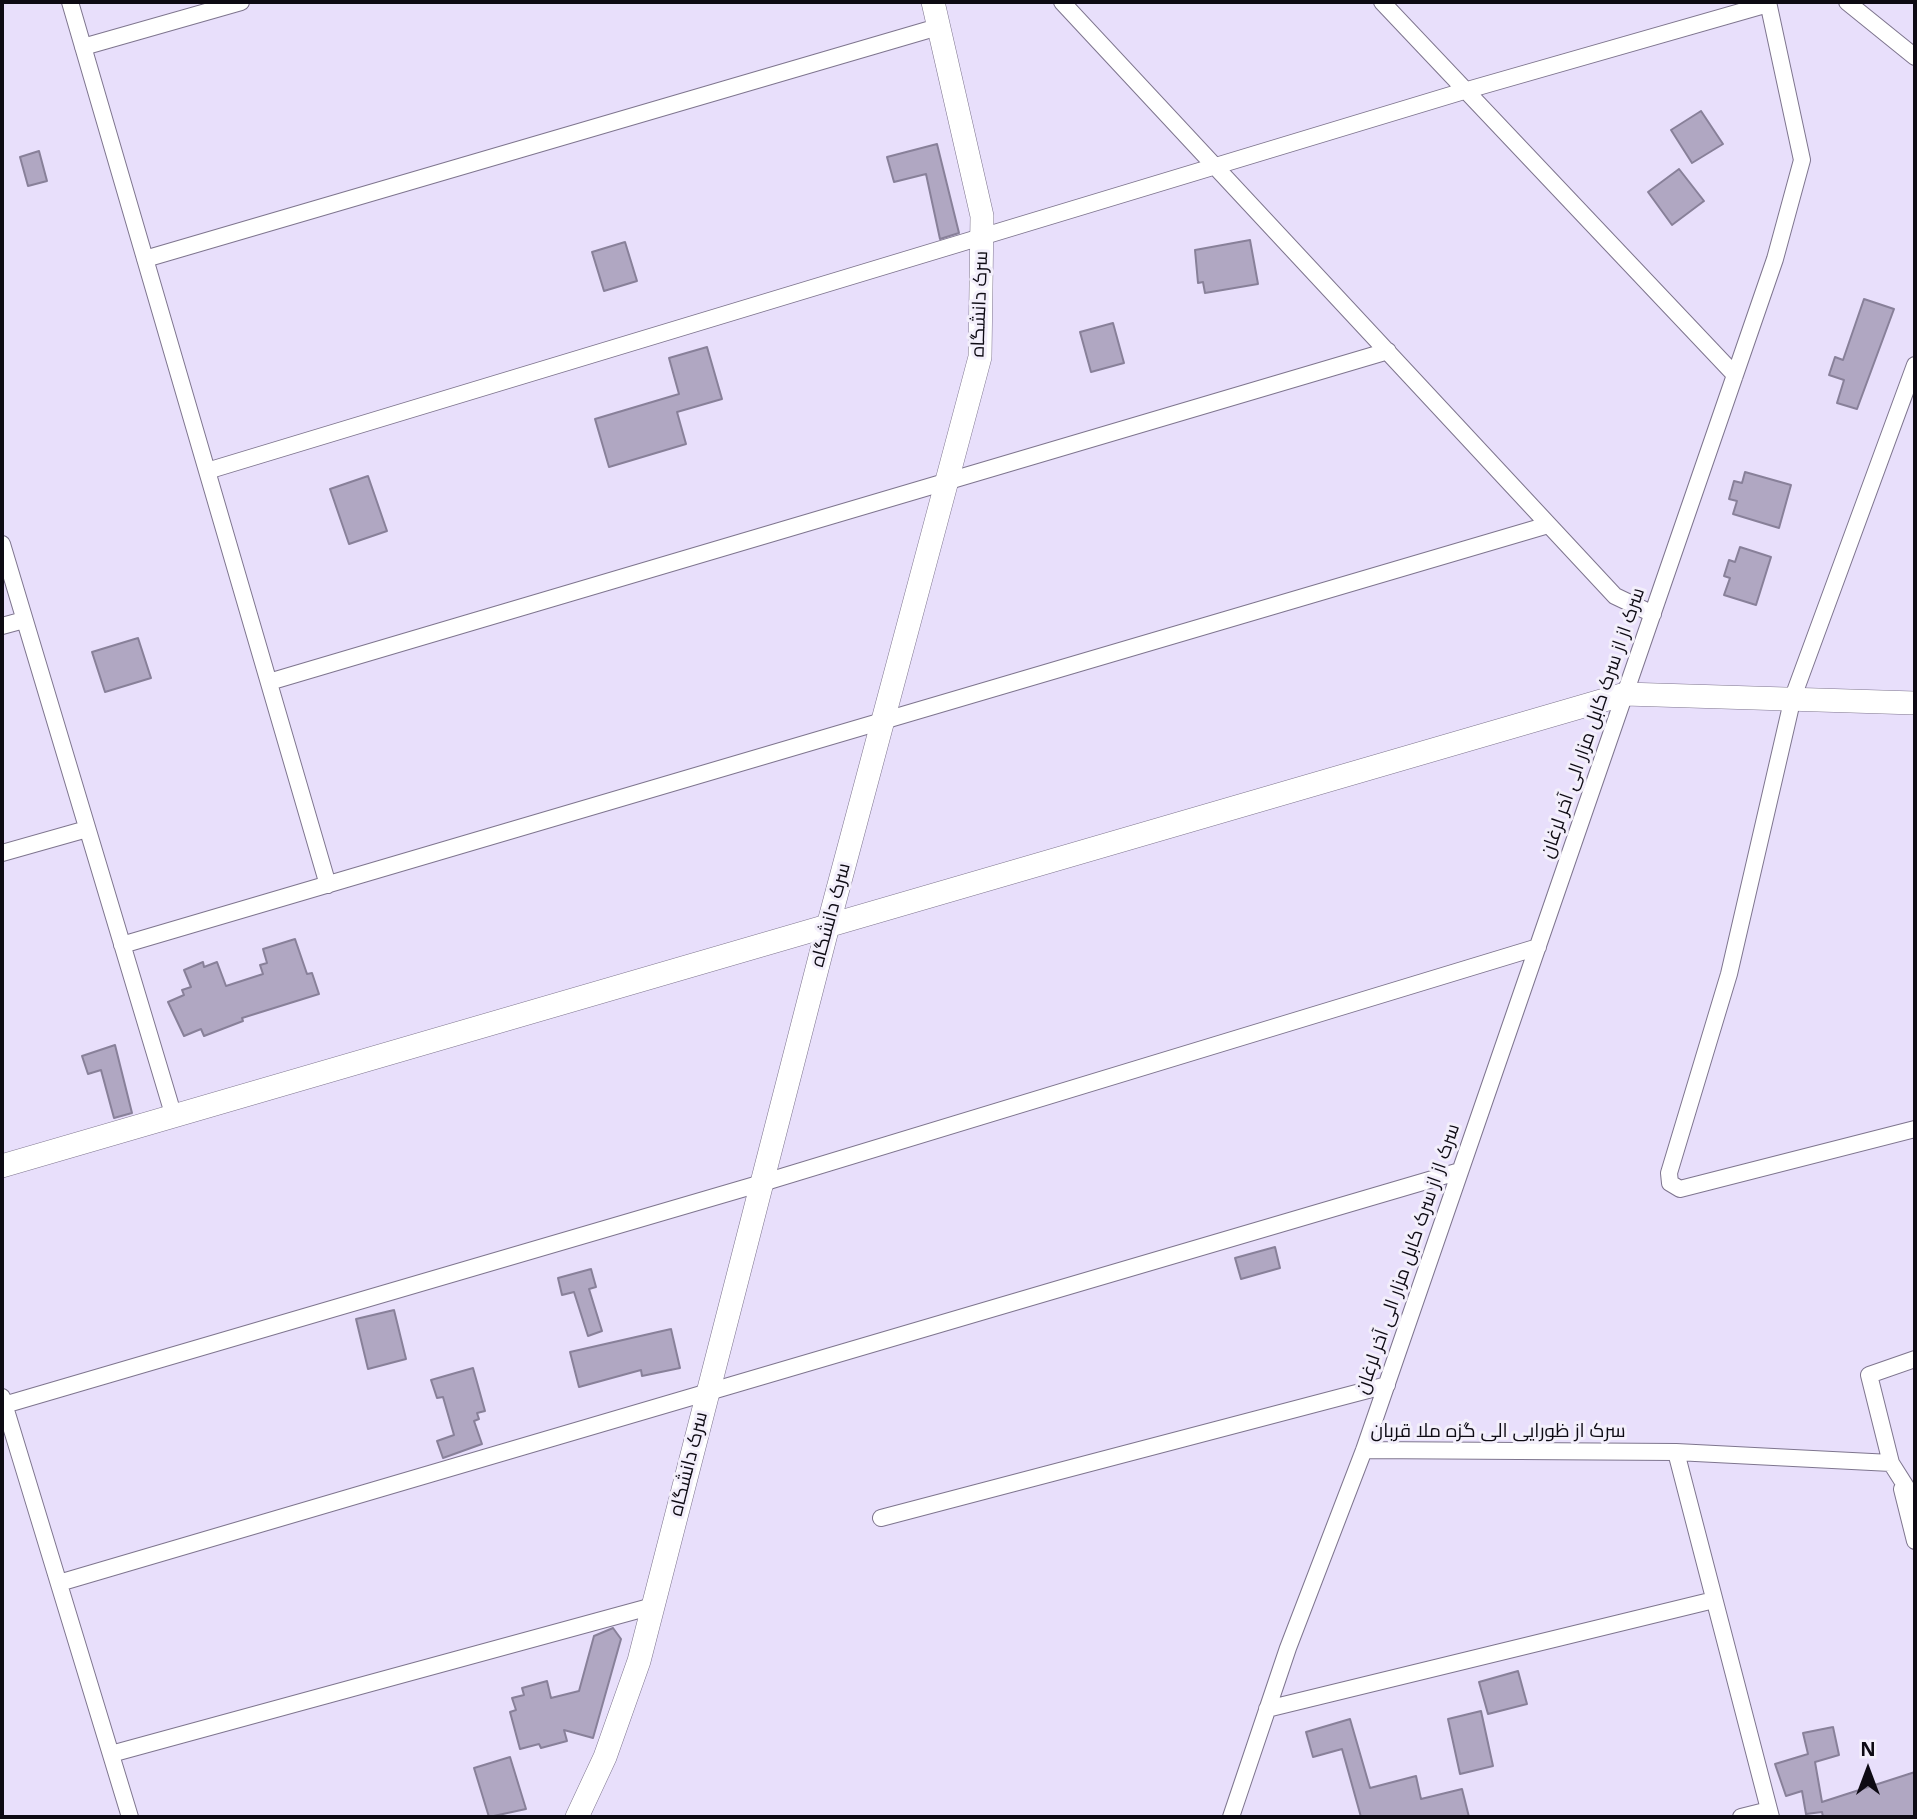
<!DOCTYPE html>
<html>
<head>
<meta charset="utf-8">
<style>
	body { margin:0 }
	#map { position:relative; width:1917px; height:1819px; overflow:hidden; background:#e8dffb; font-family:"Open Sans",sans-serif }
	canvas { display:block }
	.frame { position:absolute; inset:0; border:4px solid #0d0a13; pointer-events:none }
	.north { position:absolute; left:1833px; top:1735px; width:70px; height:70px; -webkit-text-stroke:5px #f3effb; paint-order:stroke; rotate:0deg; font-size:19px; font-weight:700; line-height:28px; text-align:center; color:#0d0a13 }
	.north::after { content:''; display:block; margin:auto; width:24px; height:32px; background:#0d0a13; clip-path:polygon(50% 0,100% 100%,50% 72%,0 100%) }
</style>
</head>
<body>
<div id="map">
<canvas width="1917" height="1819"></canvas>
<div class="frame"></div>
<div class="north">N</div>
</div>
<script>
const ctx = document.querySelector('canvas').getContext('2d');
ctx.lineJoin = 'round';
function paint(path, color) {
  ctx.fillStyle = color;
  ctx.fill(path, 'evenodd');
}
function shape(rows) {
  const path = new Path2D();
  for (const r of rows) {
    path.moveTo(r[0], r[1]);
    for (let i = 2; i < r.length; i += 2) path.lineTo(r[i], r[i + 1]);
  }
  return path;
}
function stroke(path, color, width, dash) {
  ctx.strokeStyle = color;
  ctx.lineWidth = width;
  ctx.lineCap = dash ? 'butt' : 'round';
  ctx.setLineDash(dash || []);
  ctx.stroke(path);
}
function label(font, color, halo, rows, align = 'center') {
  ctx.font = font + ' "Open Sans",Cairo,sans-serif';
  ctx.lineWidth = 6;
  ctx.setLineDash([]);
  ctx.textBaseline = 'middle';
  ctx.strokeStyle = halo;
  ctx.fillStyle = color;
  for (const [text, x, y, turn = 0] of rows) {
    ctx.save();
    ctx.translate(x, y);
    ctx.rotate((+turn || 0) * Math.PI / 180);
    ctx.textAlign = isNaN(turn) ? turn : align;
    if (halo) ctx.strokeText(text, 0, 0);
    ctx.fillText(text, 0, 0);
    ctx.restore();
  }
}
const building = shape([
	[1701,111,1723,144,1692,163,1671,130,1701,111],
	[937,144,959,233,940,239,926,174,894,182,887,157,937,144],
	[39,151,47,181,28,186,20,157,39,151],
	[1679,169,1704,201,1672,225,1648,192,1679,169],
	[1250,240,1258,284,1205,293,1203,282,1198,283,1195,250,1250,240],
	[625,242,637,281,604,291,592,252,625,242],
	[1864,299,1894,309,1857,409,1837,403,1844,380,1829,375,1835,357,1843,360,1864,299],
	[1113,323,1124,363,1091,372,1080,332,1113,323],
	[707,347,722,399,677,412,686,444,609,467,595,419,679,394,669,358,707,347],
	[1745,472,1791,485,1779,528,1733,514,1737,501,1729,499,1734,481,1742,483,1745,472],
	[368,476,387,531,349,544,330,489,368,476],
	[1740,547,1771,557,1756,605,1724,595,1730,578,1724,576,1729,560,1735,562,1740,547],
	[138,638,151,678,105,692,92,652,138,638],
	[295,939,307,974,312,973,319,994,242,1018,243,1021,204,1036,201,1029,184,1036,168,1002,184,995,182,990,191,987,184,970,203,962,204,967,217,962,226,986,263,974,260,965,267,963,263,949,295,939],
	[115,1045,132,1113,114,1118,101,1070,88,1074,82,1056,115,1045],
	[1275,1247,1280,1268,1241,1279,1235,1258,1275,1247],
	[591,1269,596,1287,589,1289,602,1331,588,1336,574,1292,562,1295,558,1278,591,1269],
	[394,1310,406,1359,368,1369,356,1319,394,1310],
	[671,1329,680,1368,642,1376,641,1370,579,1387,570,1352,671,1329],
	[473,1368,485,1411,477,1413,479,1419,474,1421,482,1444,443,1458,437,1441,454,1435,443,1397,437,1398,431,1380,473,1368],
	[613,1628,621,1639,593,1738,564,1730,567,1741,541,1748,539,1744,520,1749,510,1712,516,1710,512,1698,524,1695,522,1688,547,1681,551,1698,579,1691,594,1636,613,1628],
	[1518,1671,1527,1704,1488,1714,1479,1682,1518,1671],
	[1481,1711,1493,1766,1460,1774,1448,1719,1481,1711],
	[1350,1719,1370,1788,1416,1776,1421,1799,1462,1789,1469,1817,1361,1817,1342,1749,1313,1757,1306,1732,1350,1719],
	[1833,1727,1839,1755,1815,1762,1822,1802,1915,1772,1915,1817,1823,1817,1822,1812,1806,1814,1802,1791,1786,1796,1775,1764,1808,1754,1803,1733,1833,1727],
	[510,1757,526,1809,489,1817,474,1768,510,1757]
]);
paint(building, '#b0a7c2');
stroke(building, '#888099', 2);
const street = shape([
	[70,2,328,885],
	[1062,2,1615,596,1653,614],
	[1382,2,1735,375],
	[1847,2,1915,57],
	[83,47,241,2],
	[145,259,938,27],
	[1915,365,1793,697,1729,974,1669,1173,1670,1183,1680,1189,1915,1129],
	[207,471,1464,91,1768,4],
	[2,544,174,1117],
	[2,626,24,620],
	[269,682,1388,351],
	[2,853,87,829],
	[122,945,1548,525],
	[2,1397,130,1817],
	[4,1405,762,1183,1538,947],
	[1364,1450,1676,1452,1891,1463,1915,1501],
	[1676,1452,1771,1817],
	[1891,1463,1869,1375,1915,1359],
	[1902,1489,1915,1541],
	[881,1518,1387,1385],
	[59,1583,1460,1171],
	[1267,1709,1714,1600],
	[111,1754,653,1606],
	[1231,1817,1288,1648,1364,1450,1775,259,1802,160,1768,2],
	[1741,1817,1769,1810]
]);
const secondary = shape([
	[2,1166,1625,694,1915,703],
	[577,1817,605,1757,639,1661,828,926,980,357,982,216,933,2]
]);
stroke(street, '#7e758e', 18);
stroke(secondary, '#7e758e', 24);
stroke(street, '#fff', 16);
stroke(secondary, '#fff', 23);
label('19px', '#0d0a13', '#f3effb', [
	["سرک دانشگاه",980,304,-88],
	["سرک از از سرک کابل مزار الی آخر لرغان",1593,723,-71],
	["سرک دانشگاه",831,915,-75],
	["سرک از از سرک کابل مزار الی آخر لرغان",1408,1259,-71],
	["سرک از ظورایی الی گزه ملا قربان",1498,1432],
	["سرک دانشگاه",689,1464,-76]
]);
</script>
</body>
</html>
